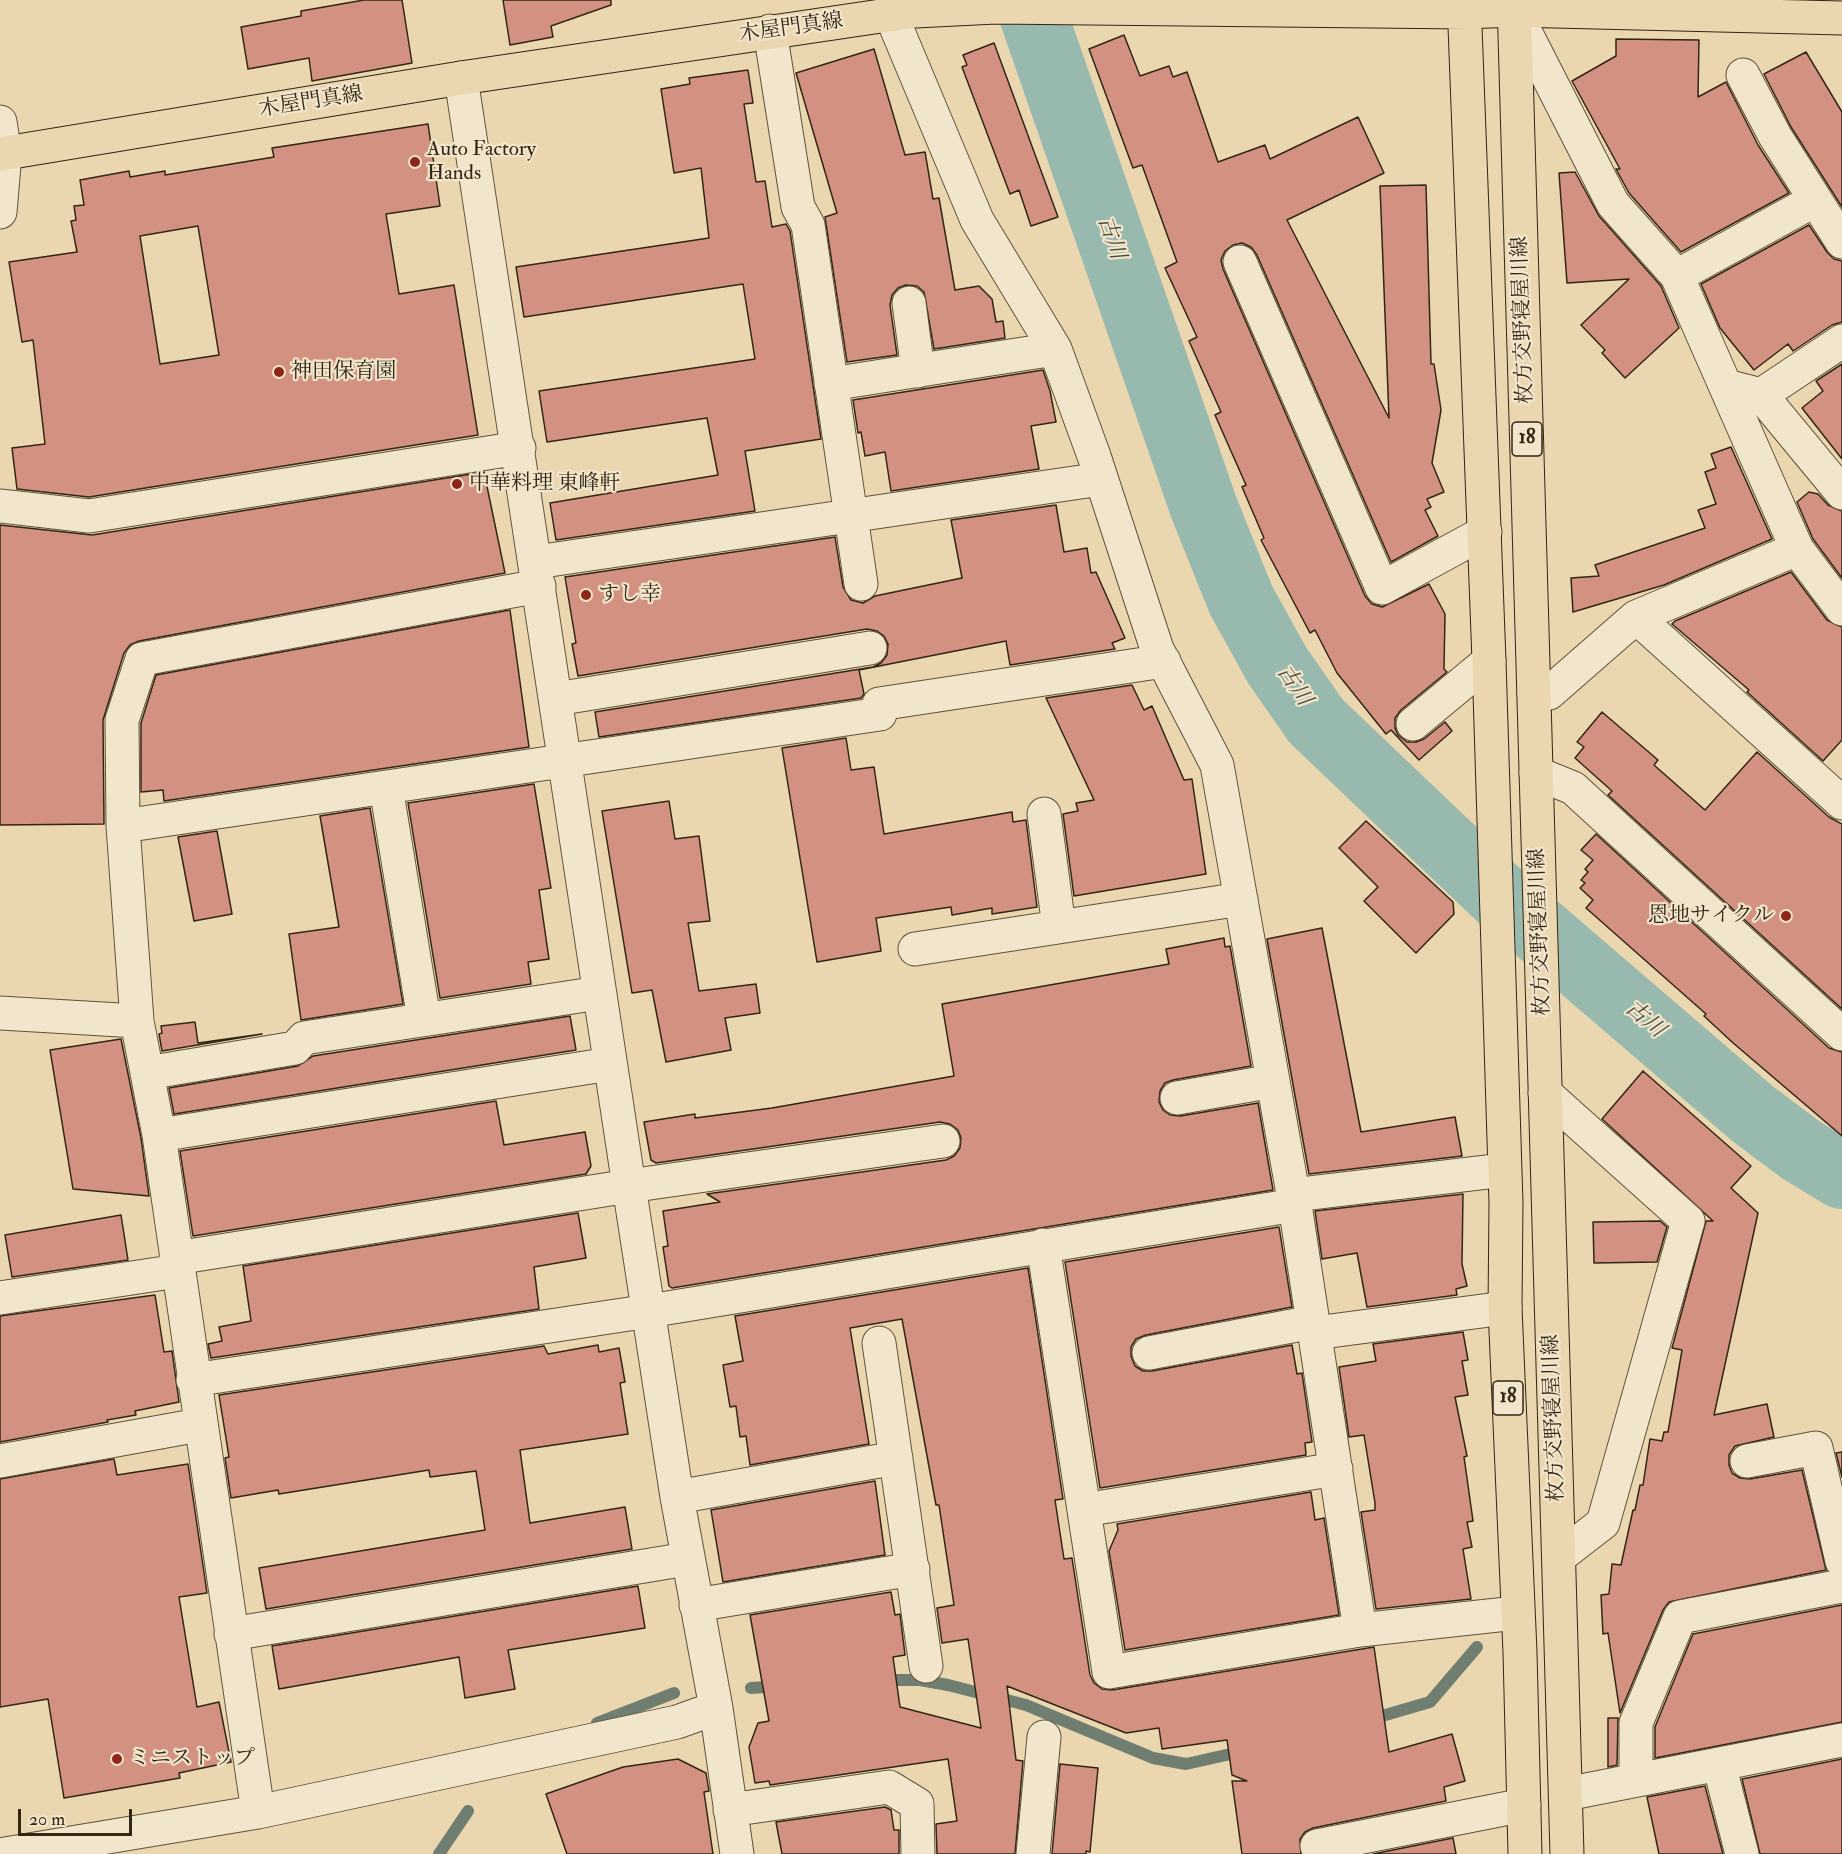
<!DOCTYPE html>
<html>
<head>
<meta charset="utf-8">
<style>
	body { margin:0 }
	#map { position:relative; width:1842px; height:1854px; overflow:hidden; background:#ead7b0; font-family:"IM FELL Double Pica",serif }
	canvas { display:block }
	.scale { position:absolute; left:18px; top:1809px; width:114px; height:27px; box-sizing:border-box; border:3px solid #322615; border-top:0; padding-left:8px; font-size:18px; line-height:21px; white-space:nowrap; color:#322615; -webkit-text-stroke:4px #f1e5cc; paint-order:stroke }
</style>
</head>
<body>
<div id="map">
<canvas width="1842" height="1854"></canvas>
<div class="scale">20 m</div>
</div>
<script>
const ctx = document.querySelector('canvas').getContext('2d');
ctx.lineJoin = 'round';
function shape(rows) {
  const path = new Path2D();
  for (const r of rows) {
    path.moveTo(r[0], r[1]);
    for (let i = 2; i < r.length; i += 2) path.lineTo(r[i], r[i + 1]);
  }
  return path;
}
function stroke(path, color, width, dash) {
  ctx.strokeStyle = color;
  ctx.lineWidth = width;
  ctx.lineCap = dash ? 'butt' : 'round';
  ctx.setLineDash(dash || []);
  ctx.stroke(path);
}
function paint(path, color) {
  ctx.fillStyle = color;
  ctx.fill(path, 'evenodd');
}
function label(font, color, halo, rows, align = 'center') {
  ctx.font = font + ' "IM FELL Double Pica","Noto Serif JP",serif';
  ctx.lineWidth = 4.5;
  ctx.setLineDash([]);
  ctx.textBaseline = 'middle';
  ctx.strokeStyle = halo;
  ctx.fillStyle = color;
  for (const [text, x, y, turn = 0] of rows) {
    ctx.save();
    ctx.translate(x, y);
    ctx.rotate((+turn || 0) * Math.PI / 180);
    ctx.textAlign = isNaN(turn) ? turn : align;
    if (halo) ctx.strokeText(text, 0, 0);
    ctx.fillText(text, 0, 0);
    ctx.restore();
  }
}
stroke(shape([
	[881,1680,920,1680,948,1685,1026,1705,1153,1758,1186,1764,1244,1751],
	[751,1688,780,1686],
	[1368,1720,1430,1702,1477,1647],
	[597,1723,674,1693],
	[439,1854,468,1811]
]), '#6f7e71', 12);
stroke(shape([
	[1028,0,1204,508,1241,600,1277,665,1316,721,1504,900,1753,1114,1801,1150,1842,1175]
]), '#98b9ae', 68);
const building = shape([
	[364,0,402,0,412,63,312,81,309,58,248,69,241,27,301,16,301,11,364,0],
	[503,0,611,0,611,5,551,26,553,37,510,45,503,0],
	[1124,35,1140,76,1169,66,1173,77,1187,72,1218,162,1265,145,1270,159,1358,117,1384,173,1287,220,1389,418,1380,186,1426,185,1431,364,1434,364,1441,410,1432,463,1444,492,1427,499,1431,507,1425,510,1438,536,1391,562,1257,255,1251,247,1242,243,1233,245,1225,251,1221,260,1223,269,1365,596,1372,604,1382,607,1429,584,1445,614,1444,669,1447,672,1401,710,1395,718,1395,728,1398,735,1407,742,1416,742,1424,739,1445,722,1452,731,1419,760,1391,730,1386,734,1337,673,1315,630,1310,633,1261,540,1264,538,1242,487,1246,485,1215,415,1221,412,1189,341,1197,337,1165,268,1177,262,1142,165,1133,168,1089,49,1124,35],
	[1616,39,1699,40,1698,97,1726,82,1758,145,1789,193,1681,252,1629,193,1616,169,1620,169,1572,81,1616,56,1616,39],
	[994,43,1058,217,1031,226,1019,190,1010,194,962,67,967,65,963,55,994,43],
	[874,49,905,155,925,152,933,199,939,198,955,290,979,286,992,299,996,322,1003,321,1005,338,934,349,924,292,917,286,906,285,898,288,892,295,890,305,897,355,847,362,825,217,837,213,796,73,874,49],
	[1806,52,1842,112,1842,207,1791,127,1764,74,1806,52],
	[748,70,753,103,744,104,756,182,765,181,772,227,786,224,790,231,821,439,745,451,755,511,556,540,550,503,718,475,707,418,547,442,539,391,755,359,743,284,524,317,516,267,709,238,701,168,674,173,661,89,690,84,689,78,748,70],
	[428,124,440,206,386,214,399,294,454,285,478,435,89,497,17,489,12,448,45,444,33,340,22,342,9,262,77,252,71,221,76,220,74,206,84,205,80,180,129,171,130,177,165,171,165,175,274,157,272,148,428,124],
	[198,226,219,355,160,364,140,236,198,226],
	[1575,172,1599,216,1661,286,1679,328,1625,378,1602,353,1605,350,1581,325,1629,279,1567,283,1559,173,1575,172],
	[1809,225,1827,252,1834,259,1842,261,1842,322,1832,325,1793,351,1788,344,1754,370,1720,328,1701,284,1809,225],
	[1842,364,1842,459,1802,408,1823,391,1816,381,1842,364],
	[1043,370,1050,391,1056,422,1031,426,1039,469,891,491,885,452,865,456,861,432,858,433,853,400,1043,370],
	[1731,447,1772,539,1664,585,1573,612,1571,578,1599,576,1595,565,1705,528,1698,510,1716,504,1705,472,1716,468,1711,454,1731,447],
	[484,472,505,573,139,641,130,645,124,653,103,720,104,824,0,825,0,525,92,535,484,472],
	[1809,492,1818,494,1828,505,1842,511,1842,578,1813,539,1797,502,1809,492],
	[1056,505,1064,552,1087,548,1091,573,1096,572,1125,638,1112,643,1115,649,1010,665,1006,641,859,670,864,694,861,698,599,737,595,712,873,667,881,663,887,655,888,644,884,636,877,631,867,629,578,676,572,644,576,643,565,577,835,537,843,587,851,600,863,603,875,596,962,578,951,520,1056,505],
	[1791,572,1827,620,1842,627,1842,740,1823,761,1747,692,1749,690,1672,624,1675,621,1791,572],
	[510,610,529,747,164,801,163,790,141,792,141,723,156,675,510,610],
	[1132,685,1144,710,1152,706,1184,780,1192,779,1206,874,1074,896,1063,814,1078,811,1076,803,1094,800,1046,698,1132,685],
	[1602,712,1658,760,1654,765,1705,810,1757,752,1829,817,1842,824,1842,1009,1608,795,1612,791,1575,758,1584,747,1577,742,1602,712],
	[846,738,851,770,874,767,884,834,1012,812,1013,822,1026,820,1037,907,992,914,992,908,952,915,951,907,876,918,881,951,817,962,782,748,846,738],
	[534,784,551,888,539,890,549,959,528,962,531,984,440,998,408,803,534,784],
	[669,801,675,839,699,836,710,921,688,923,699,991,756,984,760,1013,725,1018,731,1050,666,1062,652,990,632,993,602,811,669,801],
	[370,808,403,1004,301,1020,289,934,339,927,320,816,370,808],
	[1366,821,1453,902,1454,914,1416,953,1364,901,1378,887,1339,848,1366,821],
	[217,831,232,914,194,921,178,837,217,831],
	[1596,834,1829,1048,1842,1052,1842,1136,1732,1042,1704,1016,1706,1014,1586,908,1593,900,1580,888,1585,883,1581,880,1588,872,1585,869,1593,860,1581,850,1596,834],
	[1322,928,1361,1132,1455,1117,1462,1156,1309,1174,1267,939,1322,928],
	[1224,938,1225,947,1230,946,1251,1066,1173,1080,1165,1083,1160,1091,1159,1102,1163,1110,1170,1115,1180,1116,1258,1103,1273,1190,672,1288,669,1286,663,1247,668,1246,663,1211,720,1202,707,1194,946,1160,954,1156,960,1148,961,1138,958,1130,950,1124,940,1122,656,1163,651,1160,644,1122,695,1114,695,1118,772,1108,954,1076,942,1004,1169,964,1166,949,1224,938],
	[570,1016,576,1050,174,1114,169,1088,298,1066,313,1056,570,1016],
	[195,1022,198,1043,262,1034,162,1051,159,1034,162,1033,161,1026,195,1022],
	[121,1039,141,1138,149,1196,73,1189,50,1050,121,1039],
	[1643,1071,1751,1166,1731,1188,1758,1213,1714,1415,1767,1404,1774,1437,1735,1446,1729,1455,1729,1465,1732,1473,1740,1478,1750,1479,1802,1470,1826,1570,1669,1602,1663,1610,1620,1713,1608,1633,1603,1634,1601,1595,1609,1594,1612,1564,1621,1565,1633,1510,1635,1510,1640,1485,1643,1485,1650,1439,1662,1441,1664,1432,1668,1432,1682,1350,1672,1348,1706,1221,1713,1221,1602,1119,1643,1071],
	[496,1101,504,1145,585,1132,591,1166,586,1174,193,1236,180,1151,496,1101],
	[1463,1194,1462,1264,1467,1286,1456,1289,1457,1295,1367,1307,1357,1253,1322,1259,1315,1211,1463,1194],
	[578,1213,586,1258,534,1267,539,1309,211,1358,208,1344,222,1341,219,1327,251,1321,243,1266,578,1213],
	[121,1215,128,1260,12,1277,5,1235,121,1215],
	[1660,1221,1667,1227,1657,1262,1594,1263,1593,1222,1660,1221],
	[1279,1227,1292,1307,1146,1335,1136,1339,1131,1347,1131,1356,1135,1366,1143,1371,1152,1371,1292,1345,1297,1374,1302,1373,1312,1442,1305,1443,1306,1455,1100,1488,1065,1262,1279,1227],
	[1028,1268,1063,1499,1055,1500,1064,1559,1072,1558,1090,1675,1094,1683,1102,1689,1112,1690,1374,1647,1389,1752,1452,1734,1465,1781,1444,1787,1446,1801,1313,1828,1305,1832,1300,1839,1301,1854,1242,1854,1232,1781,1247,1781,1232,1775,1227,1740,1162,1749,1159,1728,1126,1733,1007,1686,1016,1760,1023,1761,1015,1854,937,1854,936,1824,957,1821,948,1759,770,1785,769,1781,755,1783,749,1747,758,1723,769,1721,750,1615,891,1592,895,1615,900,1614,905,1655,893,1657,900,1707,981,1728,968,1639,942,1643,937,1608,954,1605,939,1505,936,1505,902,1319,850,1328,869,1444,750,1465,746,1436,740,1437,736,1406,730,1407,723,1365,743,1361,735,1316,1028,1268],
	[155,1295,164,1352,172,1351,179,1402,135,1411,136,1415,107,1420,108,1422,0,1442,0,1316,155,1295],
	[1463,1332,1468,1360,1462,1361,1468,1395,1455,1397,1467,1456,1464,1457,1473,1521,1467,1522,1472,1547,1463,1549,1471,1599,1376,1609,1361,1512,1375,1510,1375,1503,1364,1435,1349,1437,1339,1367,1376,1361,1373,1344,1463,1332],
	[598,1345,599,1352,619,1348,625,1382,620,1383,628,1434,520,1450,530,1523,625,1507,632,1549,266,1609,259,1568,485,1530,476,1471,430,1477,429,1470,279,1494,278,1490,231,1498,225,1458,229,1457,219,1395,544,1346,548,1354,598,1345],
	[1842,1452,1842,1477,1836,1453,1842,1452],
	[114,1459,117,1475,188,1464,207,1593,179,1597,197,1707,219,1702,231,1762,179,1773,180,1778,64,1798,48,1699,0,1707,0,1479,114,1459],
	[875,1481,885,1555,723,1582,711,1510,875,1481],
	[1311,1492,1315,1520,1324,1518,1339,1615,1125,1650,1109,1551,1118,1530,1117,1524,1311,1492],
	[638,1586,645,1628,508,1650,515,1689,465,1698,459,1657,279,1689,272,1646,638,1586],
	[1842,1605,1842,1722,1655,1758,1655,1727,1693,1634,1842,1605],
	[1608,1718,1618,1718,1617,1765,1608,1767,1608,1718],
	[678,1759,706,1773,709,1791,704,1792,713,1854,567,1854,546,1794,623,1767,678,1759],
	[1842,1759,1842,1854,1760,1854,1742,1779,1842,1759],
	[1060,1764,1098,1768,1090,1852,1086,1851,1086,1854,1052,1854,1060,1764],
	[1705,1786,1723,1854,1659,1854,1647,1797,1705,1786],
	[885,1807,891,1810,894,1830,899,1830,899,1854,782,1854,776,1822,885,1807],
	[1453,1838,1456,1854,1373,1854,1453,1838]
]);
paint(building, '#d39182');
stroke(building, '#322615', 1.5);
const minor = shape([
	[1514,10,1613,204,1677,276,1797,549,1842,609],
	[891,15,977,220,1055,349,1094,456,1157,649,1217,765,1295,1205,1360,1630],
	[770,31,798,207,808,225,861,584],
	[1743,75,1775,136,1842,242],
	[461,78,629,1186,677,1497,716,1708,737,1854],
	[0,122,5,153,0,212],
	[1240,262,1382,588,1485,532],
	[1677,276,1815,200],
	[909,303,918,371],
	[831,384,1055,349],
	[1726,386,1761,395,1842,493],
	[1761,395,1842,341],
	[0,506,89,516,519,448],
	[536,562,1101,479],
	[1636,617,1842,803],
	[1534,693,1549,693,1636,617,1797,549],
	[556,699,870,648],
	[879,704,1164,661],
	[1413,724,1489,661],
	[1536,773,1573,788,1842,1034],
	[386,787,424,1019],
	[1044,814,1059,927],
	[123,826,880,714],
	[915,949,1241,899],
	[0,1013,137,1021],
	[147,1073,295,1048,304,1038,599,993],
	[1545,1093,1688,1221,1603,1523,1559,1557],
	[1177,1098,1273,1081],
	[159,1135,610,1064],
	[1293,1195,1504,1170],
	[1043,1245,1109,1672,1360,1630,1516,1613],
	[176,1258,629,1186,943,1141],
	[0,1298,178,1271],
	[1315,1333,1505,1308],
	[879,1343,926,1666],
	[1149,1353,1313,1322],
	[193,1380,649,1311,1295,1205],
	[0,1461,199,1425],
	[1747,1461,1816,1448,1842,1561],
	[677,1497,896,1458],
	[1084,1510,1336,1469],
	[696,1605,913,1569],
	[231,1634,687,1559],
	[1719,1764,1742,1854],
	[1636,1780,1636,1723,1680,1617,1842,1586],
	[1566,1794,1842,1740],
	[730,1810,889,1787,917,1804,918,1854],
	[258,1812,159,1135,137,1021,123,826,122,720,142,659,539,586],
	[1317,1846,1524,1805],
	[5,1854,258,1812,677,1722,716,1708],
	[1033,1854,1044,1737]
]);
const major = shape([
	[1464,0,1489,661,1506,1203,1505,1308,1520,1652,1525,1854],
	[1514,0,1567,1854],
	[0,154,461,78,915,11,996,7,1465,12,1514,10,1842,18]
]);
stroke(minor, '#60523c', 35);
stroke(major, '#322615', 35);
stroke(minor, '#f1e5cc', 33);
stroke(major, '#ead7b0', 33);
for (const [x, y, r, color] of [
	[415,162,6,"#8f2418"],
	[279,372,6,"#8f2418"],
	[457,484,6,"#8f2418"],
	[586,595,6,"#8f2418"],
	[1786,916,6,"#8f2418"],
	[117,1759,6,"#8f2418"]
]) {
  const dot = new Path2D();
  dot.arc(x, y, r, 0, 2 * Math.PI);
  ctx.fillStyle = color;
  ctx.fill(dot);
  stroke(dot, '#f1e5cc', 2);
}
for (const [x, y, w] of [
	[1527,439,30],
	[1508,1398,30]
]) {
  const box = new Path2D();
  box.roundRect(x - w / 2, y - 17, w, 34, 4.5);
  ctx.fillStyle = '#f1e5cc';
  ctx.fill(box);
  stroke(box, '#322615', 1.5);
}
label('bold 20px', '#322615', null, [
	["18",1527,439],
	["18",1508,1398]
]);
label('21px', '#322615', '#f1e5cc', [
	["木屋門真線",791,29,-8],
	["木屋門真線",311,103,-9],
	["枚方交野寝屋川線",1524,320,-92],
	["枚方交野寝屋川線",1541,932,-92],
	["枚方交野寝屋川線",1555,1418,-92]
]);
label('21px', '#322615', '#f1e5cc', [
	["Auto Factory",427,150],
	["Hands",427,174],
	["神田保育園",291,372],
	["中華料理 東峰軒",469,484],
	["すし幸",598,595],
	["恩地サイクル",1774,916,"right"],
	["ミニストップ",129,1759]
], 'left');
label('italic 22px', '#4c4b3b', '#f1e5cc', [
	["古川",1110,238,71],
	["古川",1293,686,56],
	["古川",1644,1020,41]
]);
</script>
</body>
</html>
